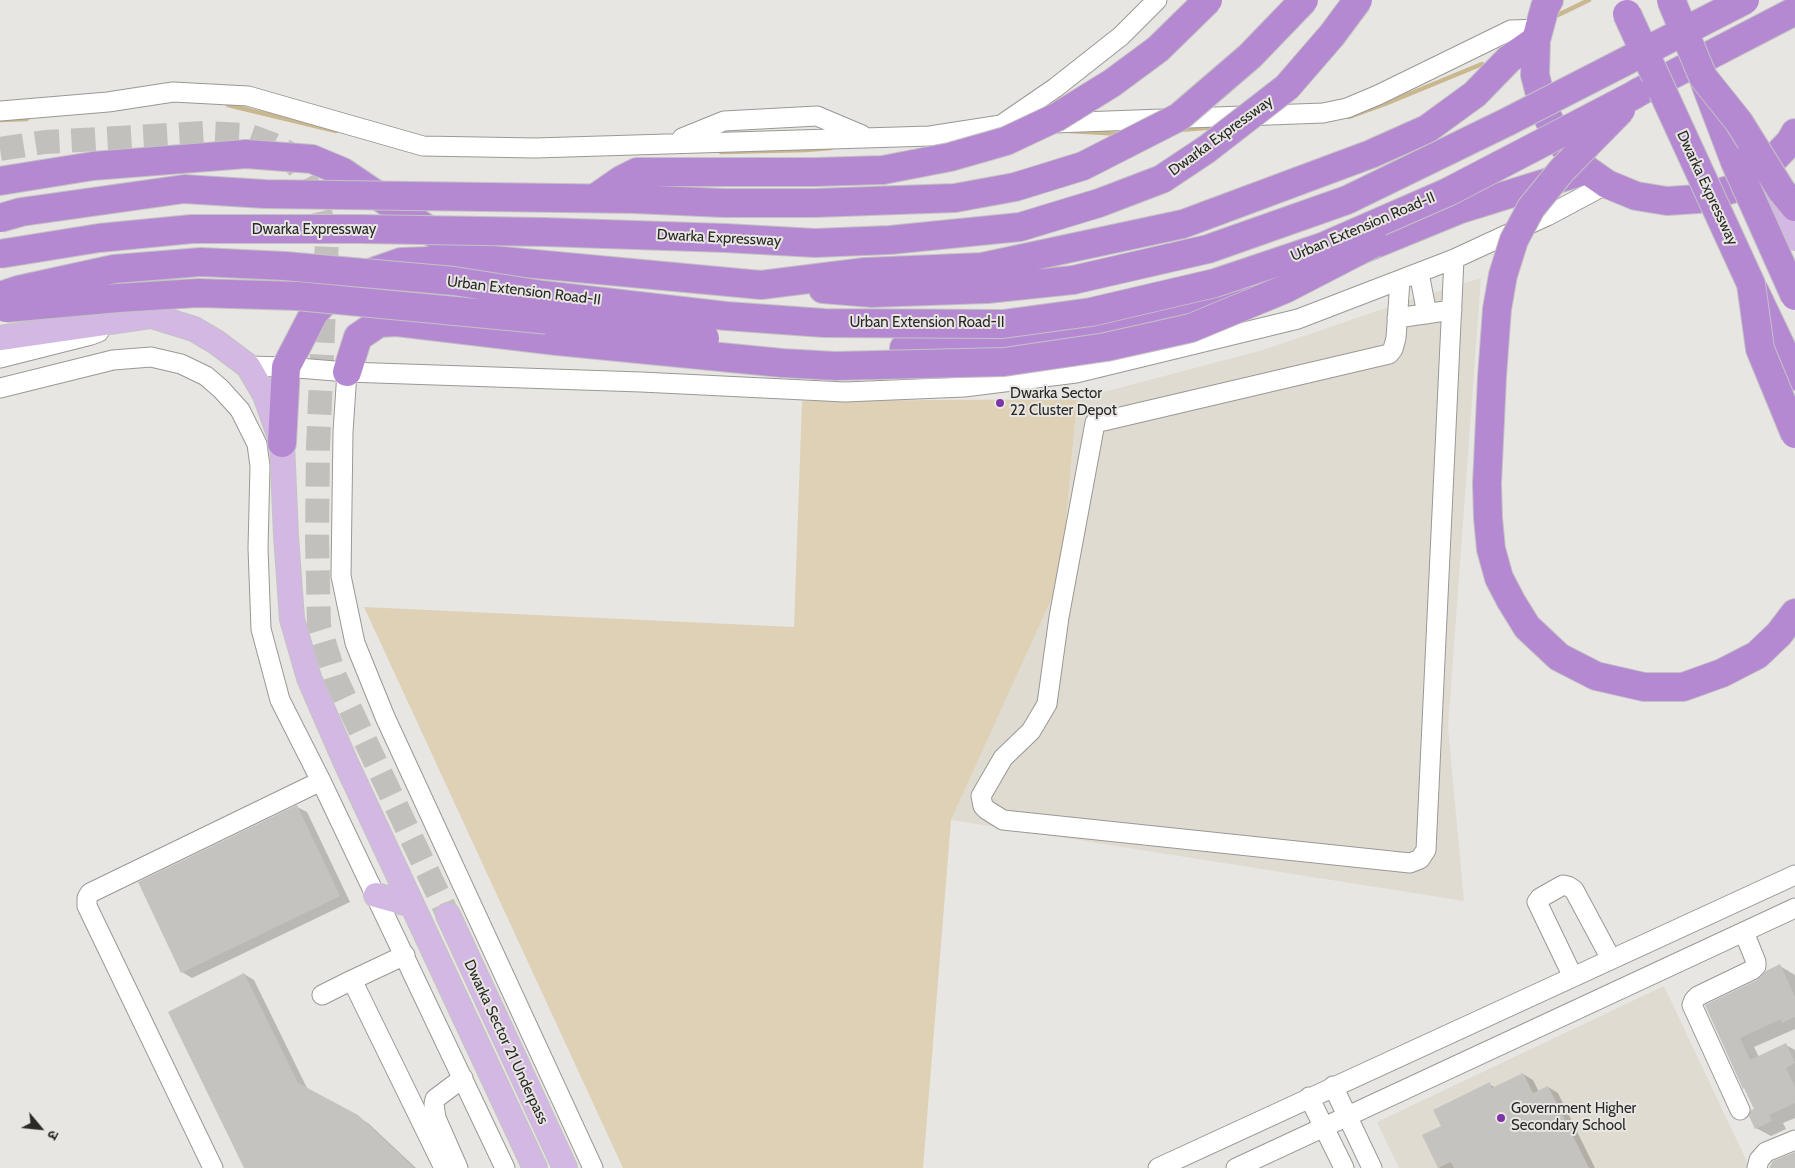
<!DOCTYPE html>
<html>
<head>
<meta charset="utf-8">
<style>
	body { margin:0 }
	#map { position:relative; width:1795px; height:1168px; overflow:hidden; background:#e8e6e3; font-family:Cabin,"Noto Sans Devanagari",sans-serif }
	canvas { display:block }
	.north { position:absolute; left:15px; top:1103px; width:50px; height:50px; -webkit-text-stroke:4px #e8e6e3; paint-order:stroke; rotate:118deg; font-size:14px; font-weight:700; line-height:20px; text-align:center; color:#292927 }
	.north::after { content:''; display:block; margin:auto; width:18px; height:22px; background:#292927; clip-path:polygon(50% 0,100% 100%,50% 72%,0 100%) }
</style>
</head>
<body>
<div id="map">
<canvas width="1795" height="1168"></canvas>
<div class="north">उ</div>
</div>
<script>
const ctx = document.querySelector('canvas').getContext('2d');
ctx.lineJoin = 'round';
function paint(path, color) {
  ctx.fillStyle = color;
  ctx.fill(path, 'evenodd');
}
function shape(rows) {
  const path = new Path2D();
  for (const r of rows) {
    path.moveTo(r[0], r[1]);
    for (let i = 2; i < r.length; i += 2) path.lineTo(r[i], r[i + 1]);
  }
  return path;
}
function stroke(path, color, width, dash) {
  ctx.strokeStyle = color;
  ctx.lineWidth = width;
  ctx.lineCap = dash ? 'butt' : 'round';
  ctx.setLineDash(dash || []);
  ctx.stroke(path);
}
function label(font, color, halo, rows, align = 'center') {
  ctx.font = font + ' Cabin,sans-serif';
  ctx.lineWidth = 4;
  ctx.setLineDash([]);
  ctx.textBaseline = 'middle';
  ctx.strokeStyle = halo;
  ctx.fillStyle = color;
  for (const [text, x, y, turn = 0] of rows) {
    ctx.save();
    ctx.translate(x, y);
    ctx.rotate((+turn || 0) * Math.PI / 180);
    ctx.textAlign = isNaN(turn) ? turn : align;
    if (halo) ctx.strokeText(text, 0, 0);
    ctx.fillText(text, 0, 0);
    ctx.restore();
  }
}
paint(shape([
	[1481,278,1448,727,1464,901,951,820,1061,578,1077,399,1263,350,1409,300],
	[1664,986,1750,1168,1399,1168,1377,1122]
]), '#e0dbd1');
paint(shape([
	[1077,399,1061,578,951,820,923,1168,623,1168,364,607,794,627,802,401]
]), '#ded1b5');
paint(shape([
	[297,807,307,812,350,902,192,978,182,972],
	[1780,966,1795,975,1795,1029,1754,1047,1759,1057,1786,1045,1795,1050,1795,1118,1783,1123,1786,1129,1771,1136,1756,1128,1756,1109,1706,1006,1758,981],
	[244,974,254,980,308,1090,368,1123,416,1168,245,1168],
	[1523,1074,1533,1080,1539,1092,1548,1087,1558,1093,1595,1168,1439,1168,1443,1126,1489,1084,1496,1088]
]), '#0003');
stroke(shape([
	[1558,15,1589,0],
	[228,105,336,131],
	[1349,117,1385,104,1482,64],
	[0,120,27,119],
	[1180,130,1217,127],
	[1070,131,1122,134],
	[721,152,806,150,831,148]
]), '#c9b78f', 4.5);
paint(shape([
	[297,805,340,896,181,973,138,882],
	[1780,964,1795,997,1795,1017,1782,1023,1781,1019,1740,1038,1750,1060,1786,1043,1795,1063,1786,1068,1795,1087,1795,1103,1769,1115,1772,1121,1755,1129,1749,1116,1751,1110,1754,1109,1744,1088,1743,1089,1705,1005,1757,980,1766,971],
	[244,973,298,1083,358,1115,414,1168,244,1168,168,1012],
	[1523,1073,1533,1093,1548,1086,1589,1168,1454,1168,1451,1162,1438,1168,1422,1135,1441,1126,1433,1110,1490,1082,1492,1088],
	[1795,1152,1795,1168,1769,1168,1773,1161]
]), '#c4c3bf');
stroke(shape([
	[0,149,45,142,204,133,247,135,272,144,287,152,301,171,318,204,327,239,318,447,317,539,319,626,335,677,448,915]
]), '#c2c0bd', 24, [24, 12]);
const minor = shape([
	[0,111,108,102,173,92,248,96,423,146,535,148,930,136,1001,125,1323,113,1347,108,1378,95,1511,30,1539,29],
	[1001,125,1055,88,1121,36,1157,0],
	[682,138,724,121,817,116,862,135],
	[1419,273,1427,314],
	[1400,280,1396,338,1393,349,1389,354,1095,423,1059,617,1047,704,1031,731,1003,758,981,796,983,806,987,810,1003,820,1410,863,1420,859,1426,850,1454,259],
	[1397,318,1452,310],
	[0,358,91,335,99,332],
	[248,366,286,367,347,372,641,382,845,392,964,387,1076,373,1298,319,1454,259,1547,216,1607,184],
	[347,372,343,432,341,576,355,643,385,717,593,1168],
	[0,388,113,360,151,357,181,364,206,376,221,389,240,410,257,444,260,466,258,548,261,629,280,700,321,781,505,1168],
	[405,955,352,980,444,1168],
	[1573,977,1537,902,1540,898,1563,885,1568,886,1574,890,1611,959],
	[322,995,352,980],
	[1333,1086,1372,1168],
	[1309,1097,1344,1168],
	[1740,1110,1692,1005,1694,1000,1698,996,1752,970,1756,966,1756,962,1744,932],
	[213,1168,87,906,87,898,90,893,321,781],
	[458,1168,436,1118,434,1104,435,1099,463,1078],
	[1158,1168,1795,875],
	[1236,1168,1795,908],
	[1757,1168,1759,1160,1766,1152,1795,1140]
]);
const major = shape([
	[1770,186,1795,238],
	[0,338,152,316,194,329,216,342,248,366,265,395,282,443,286,536,292,619,309,678,346,763,535,1168],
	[376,895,412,905],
	[448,915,565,1168]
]);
const highway = shape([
	[1549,0,1545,7,1536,40,1535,75,1544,110,1561,143,1587,170,1607,184,1636,196,1667,201,1698,199,1732,189,1762,171,1790,142,1795,133],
	[1705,83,1735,162],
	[1637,93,1795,11],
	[0,181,93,166,246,154,312,159,343,172,442,239,481,259,761,285,865,272,982,267,1183,224,1371,154,1427,129,1475,94,1509,59,1536,40],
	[1353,253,1458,210,1587,170],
	[823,289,872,293,987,289,1073,280],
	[1755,292,1795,376],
	[904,348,1030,341,1112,328,1185,309,1271,284],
	[347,372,358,337,379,323,397,322,557,341],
	[282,443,286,367,314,313,330,296,358,277,401,262,480,259],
	[1487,484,1488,518,1491,549,1499,578,1511,601,1527,627,1559,657,1596,676,1644,687,1683,687,1722,673,1757,655,1779,634,1795,613]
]);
stroke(minor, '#9a9895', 21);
stroke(major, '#c3c3c3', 26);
stroke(highway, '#c3c3c3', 30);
stroke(minor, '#fff', 19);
stroke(major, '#d3b8e4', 24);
stroke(highway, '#b589d2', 28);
const highwayBridge = shape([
	[1671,0,1703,77,1739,122,1781,190,1795,207],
	[1627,14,1751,284,1760,349,1795,434],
	[1735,162,1795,296],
	[595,198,621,180,637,172,816,172,883,170,950,157,1006,141,1057,117,1112,83,1158,49,1208,0],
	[0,218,21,212,184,189,265,194,634,199,724,203,814,203,955,198,1015,187,1083,166,1179,117,1250,56,1304,0],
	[0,254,99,238,192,229,360,229,544,232,725,238,815,243,890,240,1020,227,1099,203,1162,179,1207,149,1287,87,1332,35,1358,0],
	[1073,280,1208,249,1347,200,1507,122,1745,0],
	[0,296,18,290,114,269,201,262,285,266,454,281,543,295,726,316,824,323,1003,324,1091,312,1215,283,1322,247,1448,192,1636,94],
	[6,308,118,298,198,293,297,296,550,320,705,338],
	[557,341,782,363,835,366,1004,362,1106,347,1191,328,1285,289,1374,243],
	[1487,484,1492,377,1497,309,1503,275,1514,240,1531,208,1562,170,1621,110]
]);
stroke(highwayBridge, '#c3c3c3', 30, []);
stroke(highwayBridge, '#b589d2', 28);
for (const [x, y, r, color] of [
	[1000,403,5,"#7d34a6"],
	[1501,1118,5,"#7d34a6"]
]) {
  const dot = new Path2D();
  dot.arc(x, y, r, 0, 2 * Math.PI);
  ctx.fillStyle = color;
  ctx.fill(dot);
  stroke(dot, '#e8e6e3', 2);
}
label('15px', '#292927', '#e8e6e3', [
	["Dwarka Expressway",1221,136,-36],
	["Dwarka Expressway",1707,188,65],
	["Urban Extension Road-II",1363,227,-23],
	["Dwarka Expressway",314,230],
	["Dwarka Expressway",719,238,3],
	["Urban Extension Road-II",524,291,7],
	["Urban Extension Road-II",927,323],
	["Dwarka Sector 21 Underpass",506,1042,65]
]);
label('15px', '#292927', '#e8e6e3', [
	["Dwarka Sector",1010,394],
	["22 Cluster Depot",1010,411],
	["Government Higher",1511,1109],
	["Secondary School",1511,1126]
], 'left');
</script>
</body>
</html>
